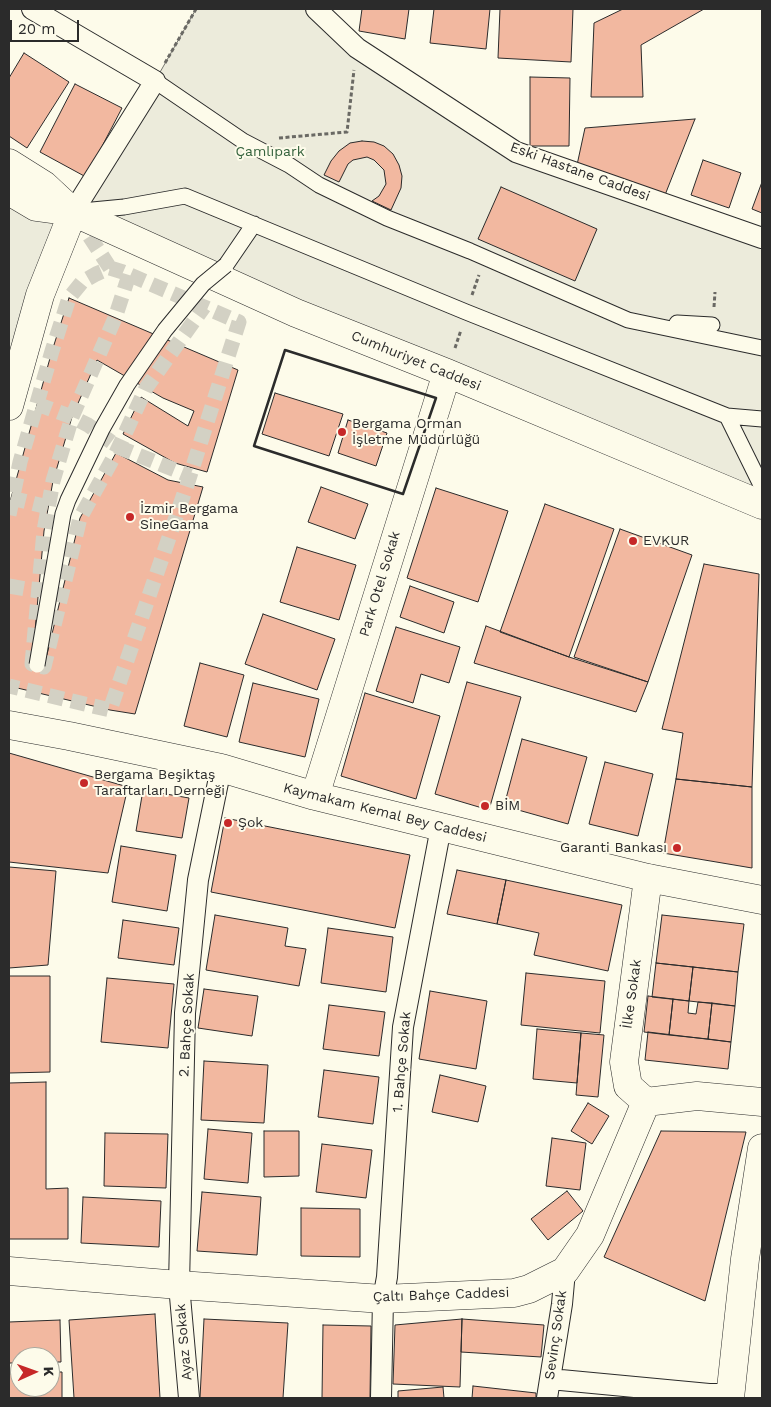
<!DOCTYPE html>
<html>
<head>
<meta charset="utf-8">
<style>
	body { margin:0 }
	#map { position:relative; width:771px; height:1407px; overflow:hidden; background:#fdfbea; font-family:"Work Sans",sans-serif }
	canvas { display:block }
	.frame { position:absolute; inset:0; border:10px solid #2b2b2b; pointer-events:none }
	.north { position:absolute; left:10px; top:1347px; width:50px; height:50px; box-sizing:border-box; background:#fdfbea; border:1px solid #a9a89e; border-radius:50%; rotate:88deg; font-size:14px; font-weight:700; line-height:20px; text-align:center; color:#2b2b2b }
	.north::after { content:''; display:block; margin:auto; width:18px; height:22px; background:#c62828; clip-path:polygon(50% 0,100% 100%,50% 72%,0 100%) }
	.scale { position:absolute; left:10px; top:20px; width:69px; height:22px; box-sizing:border-box; border:2px solid #2b2b2b; border-top:0; padding-left:6px; font-size:15px; line-height:18px; white-space:nowrap; color:#2b2b2b; -webkit-text-stroke:4px #fdfbea; paint-order:stroke }
</style>
</head>
<body>
<div id="map">
<canvas width="771" height="1407"></canvas>
<div class="frame"></div>
<div class="north">K</div>
<div class="scale">20 m</div>
</div>
<script>
const ctx = document.querySelector('canvas').getContext('2d');
ctx.lineJoin = 'round';
function paint(path, color) {
  ctx.fillStyle = color;
  ctx.fill(path, 'evenodd');
}
function shape(rows) {
  const path = new Path2D();
  for (const r of rows) {
    path.moveTo(r[0], r[1]);
    for (let i = 2; i < r.length; i += 2) path.lineTo(r[i], r[i + 1]);
  }
  return path;
}
function stroke(path, color, width, dash) {
  ctx.strokeStyle = color;
  ctx.lineWidth = width;
  ctx.lineCap = dash ? 'butt' : 'round';
  ctx.setLineDash(dash || []);
  ctx.stroke(path);
}
function label(font, color, halo, rows, align = 'center') {
  ctx.font = font + ' "Work Sans",sans-serif';
  ctx.lineWidth = 4;
  ctx.setLineDash([]);
  ctx.textBaseline = 'middle';
  ctx.strokeStyle = halo;
  ctx.fillStyle = color;
  for (const [text, x, y, turn = 0] of rows) {
    ctx.save();
    ctx.translate(x, y);
    ctx.rotate((+turn || 0) * Math.PI / 180);
    ctx.textAlign = isNaN(turn) ? turn : align;
    if (halo) ctx.strokeText(text, 0, 0);
    ctx.fillText(text, 0, 0);
    ctx.restore();
  }
}
const green = shape([
	[196,9,316,9,516,152,762,238,762,505,73,212,9,406,9,191,73,212,155,81,196,9]
]);
paint(green, '#ecebdb');
stroke(green, '#74746e', 1);
const building = shape([
	[362,9,409,9,405,39,359,31,362,9],
	[434,9,490,9,486,49,430,43,434,9],
	[500,9,573,9,571,62,498,58,500,9],
	[623,9,704,9,641,45,643,97,591,97,594,23,623,9],
	[24,53,69,82,27,148,9,136,9,78,24,53],
	[530,77,570,78,569,146,530,146,530,77],
	[75,84,122,108,86,177,40,152,75,84],
	[695,119,665,195,577,165,585,128,695,119],
	[362,141,374,142,384,146,393,154,399,165,402,176,401,188,391,210,372,201,379,196,386,184,384,170,374,160,367,157,353,160,348,164,339,182,324,175,331,161,339,151,350,143,362,141],
	[703,160,741,173,729,208,691,195,703,160],
	[762,182,762,213,752,209,762,182],
	[501,187,597,229,575,281,478,239,501,187],
	[69,298,238,370,207,472,175,463,123,434,141,397,188,426,194,411,163,398,97,360,72,417,53,481,44,531,32,664,44,667,80,518,116,453,168,480,203,487,135,714,110,710,9,686,9,515,11,498,52,351,69,298],
	[275,393,343,414,329,456,262,434,275,393],
	[348,420,387,433,376,466,338,453,348,420],
	[321,487,368,504,355,539,308,522,321,487],
	[436,488,508,511,478,602,407,578,436,488],
	[545,504,614,529,569,657,500,632,545,504],
	[620,529,692,555,648,682,574,657,620,529],
	[297,547,356,565,339,620,280,602,297,547],
	[704,564,759,574,752,787,676,779,683,733,662,729,704,564],
	[410,586,454,602,444,633,400,617,410,586],
	[263,614,335,639,317,690,245,664,263,614],
	[486,626,569,657,648,682,636,712,474,663,486,626],
	[396,627,460,647,449,683,421,674,413,703,376,691,396,627],
	[200,663,244,675,227,737,184,726,200,663],
	[467,682,521,697,489,810,435,794,467,682],
	[253,683,319,699,305,757,239,742,253,683],
	[365,693,440,716,416,799,341,776,365,693],
	[522,739,587,757,568,824,504,806,522,739],
	[9,753,128,787,108,873,9,862,9,753],
	[605,762,653,774,638,836,589,824,605,762],
	[676,779,752,787,752,868,663,853,676,779],
	[143,790,189,798,182,838,136,831,143,790],
	[225,818,410,855,395,928,211,892,225,818],
	[121,846,176,855,167,911,112,902,121,846],
	[9,867,56,871,48,965,9,968,9,867],
	[457,870,506,880,497,924,447,914,457,870],
	[506,880,622,905,608,971,534,955,539,933,497,924,506,880],
	[215,915,288,928,285,946,306,949,299,986,206,970,215,915],
	[662,915,744,924,738,972,656,963,662,915],
	[123,920,179,928,174,965,118,958,123,920],
	[328,928,393,937,386,992,321,983,328,928],
	[656,963,693,967,689,1001,652,997,656,963],
	[693,967,738,972,735,1006,689,1001,693,967],
	[526,973,605,981,600,1033,521,1025,526,973],
	[9,976,50,976,50,1072,9,1073,9,976],
	[107,978,174,984,168,1048,101,1042,107,978],
	[204,989,258,996,252,1036,198,1028,204,989],
	[430,991,487,1001,476,1069,419,1059,430,991],
	[648,996,673,999,669,1035,644,1032,648,996],
	[673,999,689,1001,688,1013,696,1014,698,1002,712,1003,708,1039,669,1035,673,999],
	[712,1003,735,1006,731,1042,708,1039,712,1003],
	[329,1005,385,1012,379,1056,323,1049,329,1005],
	[537,1029,581,1033,577,1083,533,1079,537,1029],
	[648,1032,731,1042,728,1069,645,1060,648,1032],
	[581,1033,604,1035,598,1097,576,1095,581,1033],
	[204,1061,268,1065,264,1123,201,1120,204,1061],
	[324,1070,379,1077,373,1124,318,1117,324,1070],
	[440,1075,486,1086,478,1122,432,1112,440,1075],
	[46,1082,46,1189,68,1188,68,1239,9,1239,9,1083,46,1082],
	[588,1103,609,1116,592,1144,571,1131,588,1103],
	[208,1129,252,1133,248,1183,204,1179,208,1129],
	[264,1131,299,1131,299,1176,264,1177,264,1131],
	[661,1131,746,1132,705,1301,604,1257,661,1131],
	[105,1133,168,1134,166,1188,104,1186,105,1133],
	[552,1138,586,1143,580,1190,546,1186,552,1138],
	[322,1144,372,1150,366,1198,316,1192,322,1144],
	[567,1191,583,1211,548,1240,531,1219,567,1191],
	[202,1192,261,1197,257,1255,197,1251,202,1192],
	[83,1197,161,1201,159,1247,81,1243,83,1197],
	[301,1208,360,1209,360,1257,301,1256,301,1208],
	[155,1314,160,1398,74,1398,69,1320,155,1314],
	[204,1319,288,1323,283,1398,200,1398,204,1319],
	[462,1319,544,1325,541,1357,461,1352,462,1319],
	[462,1319,460,1387,393,1384,395,1325,462,1319],
	[60,1320,61,1362,50,1362,50,1357,20,1357,20,1363,9,1363,9,1322,60,1320],
	[323,1325,371,1326,370,1398,322,1398,323,1325],
	[50,1372,62,1372,62,1398,9,1398,9,1374,20,1373,20,1387,50,1387,50,1372],
	[473,1386,536,1393,536,1398,472,1398,473,1386],
	[443,1387,444,1398,398,1398,398,1391,443,1387]
]);
paint(building, '#f2b8a0');
stroke(building, '#2b2b2b', 1);
stroke(shape([
	[77,217,110,268],
	[129,275,115,318,72,417,53,481,44,531,32,664,44,667,80,518,116,453,146,388,204,307],
	[37,404,72,417,88,425,118,447,190,476],
	[11,498,48,507],
	[9,515,20,462,52,351,69,298,82,282,96,274,110,268,123,272,239,322,187,485,110,710,9,686],
	[9,586,38,591]
]), '#d3d1c4', 15, [15, 8]);
const pedestrian = shape([
	[155,81,243,141,289,165,319,185,387,218,470,251,628,320,762,348],
	[82,211,124,207,185,196,466,312,727,416,762,487],
	[226,265,254,224],
	[677,323,712,325],
	[727,416,762,419]
]);
const minor = shape([
	[32,9,155,81,73,212],
	[316,9,357,48,516,152,762,238],
	[550,1379,709,1394,730,1394],
	[189,1398,179,1285,185,1013,198,880,221,768],
	[381,1398,383,1299,387,1277,403,1027,441,827],
	[547,1398,562,1304,565,1271]
]);
const secondary = shape([
	[9,406,40,295,73,212,296,313,447,373,762,505],
	[9,725,69,736,221,768,315,796,648,878,762,900],
	[315,796,447,373],
	[646,1102,628,1086,624,1062,648,878],
	[9,1271,179,1285,383,1299,514,1293,529,1289,565,1271,590,1235,646,1102,697,1096,762,1102],
	[730,1398,745,1259,762,1148]
]);
const primary = shape([
	[9,163,44,185,73,212],
	[9,191,36,207,73,212]
]);
stroke(pedestrian, '#2b2b2b', 17);
stroke(minor, '#2b2b2b', 22);
stroke(secondary, '#2b2b2b', 29);
stroke(primary, '#2b2b2b', 29);
stroke(shape([
	[165,63,196,9],
	[279,138,347,132,354,70],
	[472,295,479,275],
	[714,307,715,292],
	[455,348,461,330]
]), '#6a6964', 3, [4, 2.5]);
stroke(pedestrian, '#fdfbea', 15);
stroke(minor, '#fdfbea', 20);
stroke(secondary, '#fdfbea', 28);
stroke(primary, '#fdfbea', 28);
const pedestrianBridge = shape([
	[37,665,63,514,68,500,102,429,127,385,165,330,203,284,226,265]
]);
stroke(pedestrianBridge, '#2b2b2b', 17, []);
stroke(pedestrianBridge, '#fdfbea', 15);
stroke(shape([
	[285,350,436,398,403,494,254,446,285,350]
]), '#2b2b2b', 2.5);
for (const [x, y, r, color] of [
	[342,432,5,"#c62828"],
	[130,517,5,"#c62828"],
	[633,541,5,"#c62828"],
	[84,783,5,"#c62828"],
	[485,806,5,"#c62828"],
	[228,823,5,"#c62828"],
	[677,848,5,"#c62828"]
]) {
  const dot = new Path2D();
  dot.arc(x, y, r, 0, 2 * Math.PI);
  ctx.fillStyle = color;
  ctx.fill(dot);
  stroke(dot, '#fdfbea', 2);
}
label('14px', '#34623c', '#fdfbea', [
	["Çamlıpark",270,152]
]);
label('14px', '#2b2b2b', '#fdfbea', [
	["Eski Hastane Caddesi",580,172,20],
	["Cumhuriyet Caddesi",416,361,22],
	["Park Otel Sokak",380,584,-73],
	["Kaymakam Kemal Bey Caddesi",385,813,14],
	["İlke Sokak",632,994,-82],
	["2. Bahçe Sokak",187,1025,-87],
	["1. Bahçe Sokak",402,1062,-85],
	["Çaltı Bahçe Caddesi",441,1295,-2],
	["Sevinç Sokak",556,1335,-82],
	["Ayaz Sokak",184,1342,-95]
]);
label('14px', '#2b2b2b', '#fdfbea', [
	["Bergama Orman",352,424],
	["İşletme Müdürlüğü",352,440],
	["İzmir Bergama",140,509],
	["SineGama",140,525],
	["EVKUR",643,541],
	["Bergama Beşiktaş",94,775],
	["Taraftarları Derneği",94,791],
	["BİM",495,806],
	["Şok",238,823],
	["Garanti Bankası",667,848,"right"]
], 'left');
</script>
</body>
</html>
